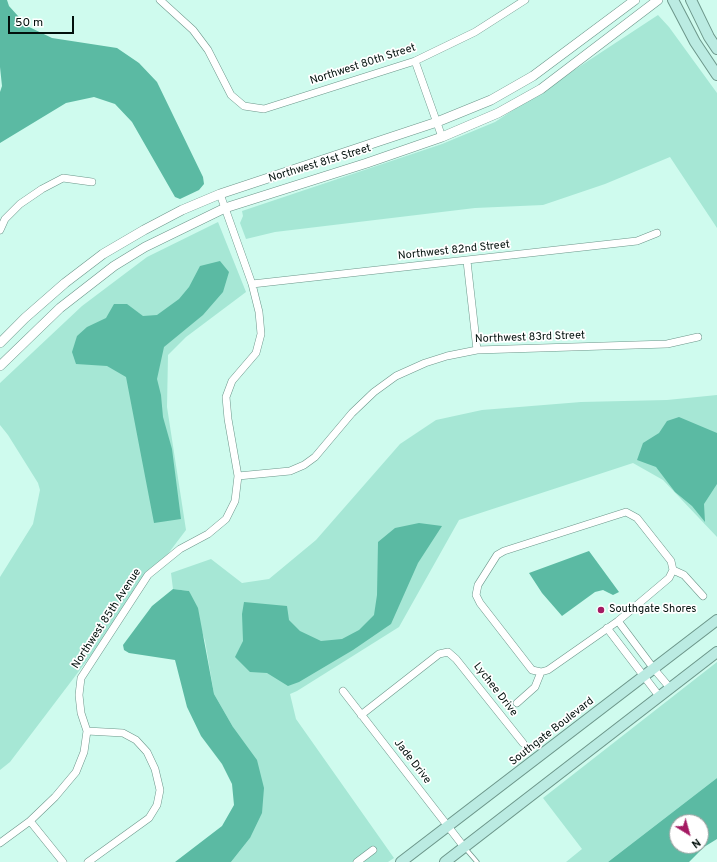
<!DOCTYPE html>
<html>
<head>
<meta charset="utf-8">
<style>
	body { margin:0 }
	#map { position:relative; width:717px; height:862px; overflow:hidden; background:#cffbee; font-family:Overpass,sans-serif }
	canvas { display:block }
	.north { position:absolute; left:669px; top:814px; width:40px; height:40px; box-sizing:border-box; background:#fff; border:1px solid #9a9f9e; border-radius:50%; rotate:143deg; font-size:11px; font-weight:700; line-height:16px; text-align:center; color:#02100c }
	.north::after { content:''; display:block; margin:auto; width:14px; height:18px; background:#a41a62; clip-path:polygon(50% 0,100% 100%,50% 72%,0 100%) }
	.scale { position:absolute; left:8px; top:16px; width:66px; height:18px; box-sizing:border-box; border:2px solid #02100c; border-top:0; padding-left:5px; font-size:12px; line-height:14px; white-space:nowrap; color:#02100c; -webkit-text-stroke:3px #fff; paint-order:stroke }
</style>
</head>
<body>
<div id="map">
<canvas width="717" height="862"></canvas>
<div class="north">N</div>
<div class="scale">50 m</div>
</div>
<script>
const ctx = document.querySelector('canvas').getContext('2d');
ctx.lineJoin = 'round';
function paint(path, color) {
  ctx.fillStyle = color;
  ctx.fill(path, 'evenodd');
}
function shape(rows) {
  const path = new Path2D();
  for (const r of rows) {
    path.moveTo(r[0], r[1]);
    for (let i = 2; i < r.length; i += 2) path.lineTo(r[i], r[i + 1]);
  }
  return path;
}
function stroke(path, color, width, dash) {
  ctx.strokeStyle = color;
  ctx.lineWidth = width;
  ctx.lineCap = dash ? 'butt' : 'round';
  ctx.setLineDash(dash || []);
  ctx.stroke(path);
}
function label(font, color, halo, rows, align = 'center') {
  ctx.font = font + ' Overpass,sans-serif';
  ctx.lineWidth = 3.5;
  ctx.setLineDash([]);
  ctx.textBaseline = 'middle';
  ctx.strokeStyle = halo;
  ctx.fillStyle = color;
  for (const [text, x, y, turn = 0] of rows) {
    ctx.save();
    ctx.translate(x, y);
    ctx.rotate((+turn || 0) * Math.PI / 180);
    ctx.textAlign = isNaN(turn) ? turn : align;
    if (halo) ctx.strokeText(text, 0, 0);
    ctx.fillText(text, 0, 0);
    ctx.restore();
  }
}
paint(shape([
	[658,15,669,27,717,93,717,228,670,157,605,184,543,205,475,208,275,232,246,239,240,223,243,216,242,211,442,144,495,122],
	[218,222,246,292,186,337,168,355,167,407,186,530,10,762,0,770,0,577,33,524,40,490,38,483,8,435,0,425,0,383,82,306,147,257],
	[717,395,717,537,663,480,633,463,459,520,399,627,297,691,290,694,296,719,394,858,388,862,231,862,250,838,233,727,214,694,205,641,189,591,173,589,171,573,211,559,242,583,269,579,316,540,400,444,436,420,482,410,581,402,667,400],
	[717,662,717,778,608,862,566,862,582,849,543,798]
]), '#a6e7d5');
paint(shape([
	[0,0,7,0,9,6,27,26,52,38,117,48,139,63,157,82,203,177,204,184,199,190,180,199,175,197,132,122,115,104,94,97,66,103,0,143,0,92,2,86,0,67],
	[220,261,229,272,223,292,203,315,164,347,157,379,161,395,163,417,172,449,181,519,154,523,126,377,107,366,76,364,72,352,77,336,87,327,106,318,114,304,127,304,143,316,157,315,179,299,189,287,200,266],
	[679,417,717,433,717,484,704,504,705,522,692,506,675,492,656,467,637,460,643,443,659,433,667,421],
	[419,523,442,526,418,563,391,624,353,650,299,682,288,686,267,673,250,672,235,657,243,641,242,614,244,602,287,606,289,620,300,631,321,641,342,639,359,630,374,615,377,595,378,542,395,528],
	[589,551,619,592,613,595,603,590,595,592,562,616,542,593,529,573],
	[173,589,189,591,198,608,214,694,233,727,257,760,264,788,262,813,250,838,231,862,175,862,222,826,234,805,232,784,222,764,201,736,187,707,175,660,129,653,124,650,123,645,152,606],
	[717,778,717,839,704,847,689,862,608,862],
	[677,822,701,822,701,846,677,846]
]), '#5bbaa3');
const service = shape([
	[465,848,477,862]
]);
const minor = shape([
	[160,0,193,30,208,50,231,95,244,106,264,109,415,61,475,32,525,0],
	[415,61,442,137],
	[0,230,5,219,20,204,42,189,63,178,92,182],
	[467,261,477,350],
	[252,284,637,241,657,233],
	[238,476,290,471,304,465,315,457,352,413,374,392,396,376,425,363,447,356,477,350,667,344,698,337],
	[618,621,654,669,670,688],
	[607,628,659,696],
	[541,672,532,670,480,603,476,595,478,585,497,555,504,551,626,512,637,518,671,561,673,570,684,575,703,596],
	[343,691,464,847],
	[517,703,535,687,541,672,548,670,618,621,669,578,673,570],
	[361,715,439,654,448,652,456,659,523,743],
	[87,731,123,733,136,740,147,752,155,769,160,790,157,805,149,818,88,862],
	[30,821,63,862],
	[0,843,30,821,55,797,76,772,84,752,87,731,81,713,79,695,81,678,148,575,180,549,208,534,226,519,235,501,238,476,228,419,226,397,232,381,256,353,261,334,259,312,252,284,220,194],
	[357,862,373,850]
]);
const tertiary = shape([
	[0,343,25,318,65,283,103,254,144,230,182,210,220,194,437,122,491,100,533,76,635,0],
	[0,366,60,308,114,266,145,247,225,208,367,163,442,137,498,113,541,89,658,0]
]);
const secondary = shape([
	[673,0,695,42,717,75],
	[691,0,709,37,717,49],
	[401,862,717,620],
	[445,862,717,652]
]);
stroke(service, '#6c968a', 5);
stroke(minor, '#6c968a', 8);
stroke(tertiary, '#6c968a', 10);
stroke(secondary, '#6c968a', 12);
stroke(service, '#fff', 3.5);
stroke(minor, '#fff', 7);
stroke(tertiary, '#fff', 9);
stroke(secondary, '#bbebe2', 10);
for (const [x, y, r, color] of [
	[601,610,4,"#a41a62"]
]) {
  const dot = new Path2D();
  dot.arc(x, y, r, 0, 2 * Math.PI);
  ctx.fillStyle = color;
  ctx.fill(dot);
  stroke(dot, '#fff', 1.5);
}
label('11px', '#02100c', '#fff', [
	["Northwest 80th Street",363,65,-18],
	["Northwest 81st Street",320,164,-17],
	["Northwest 82nd Street",454,251,-6],
	["Northwest 83rd Street",530,338,-2],
	["Northwest 85th Avenue",107,619,-57],
	["Lychee Drive",495,690,52],
	["Southgate Boulevard",552,732,-38],
	["Jade Drive",412,762,52]
]);
label('11px', '#02100c', '#fff', [
	["Southgate Shores",609,610]
], 'left');
</script>
</body>
</html>
